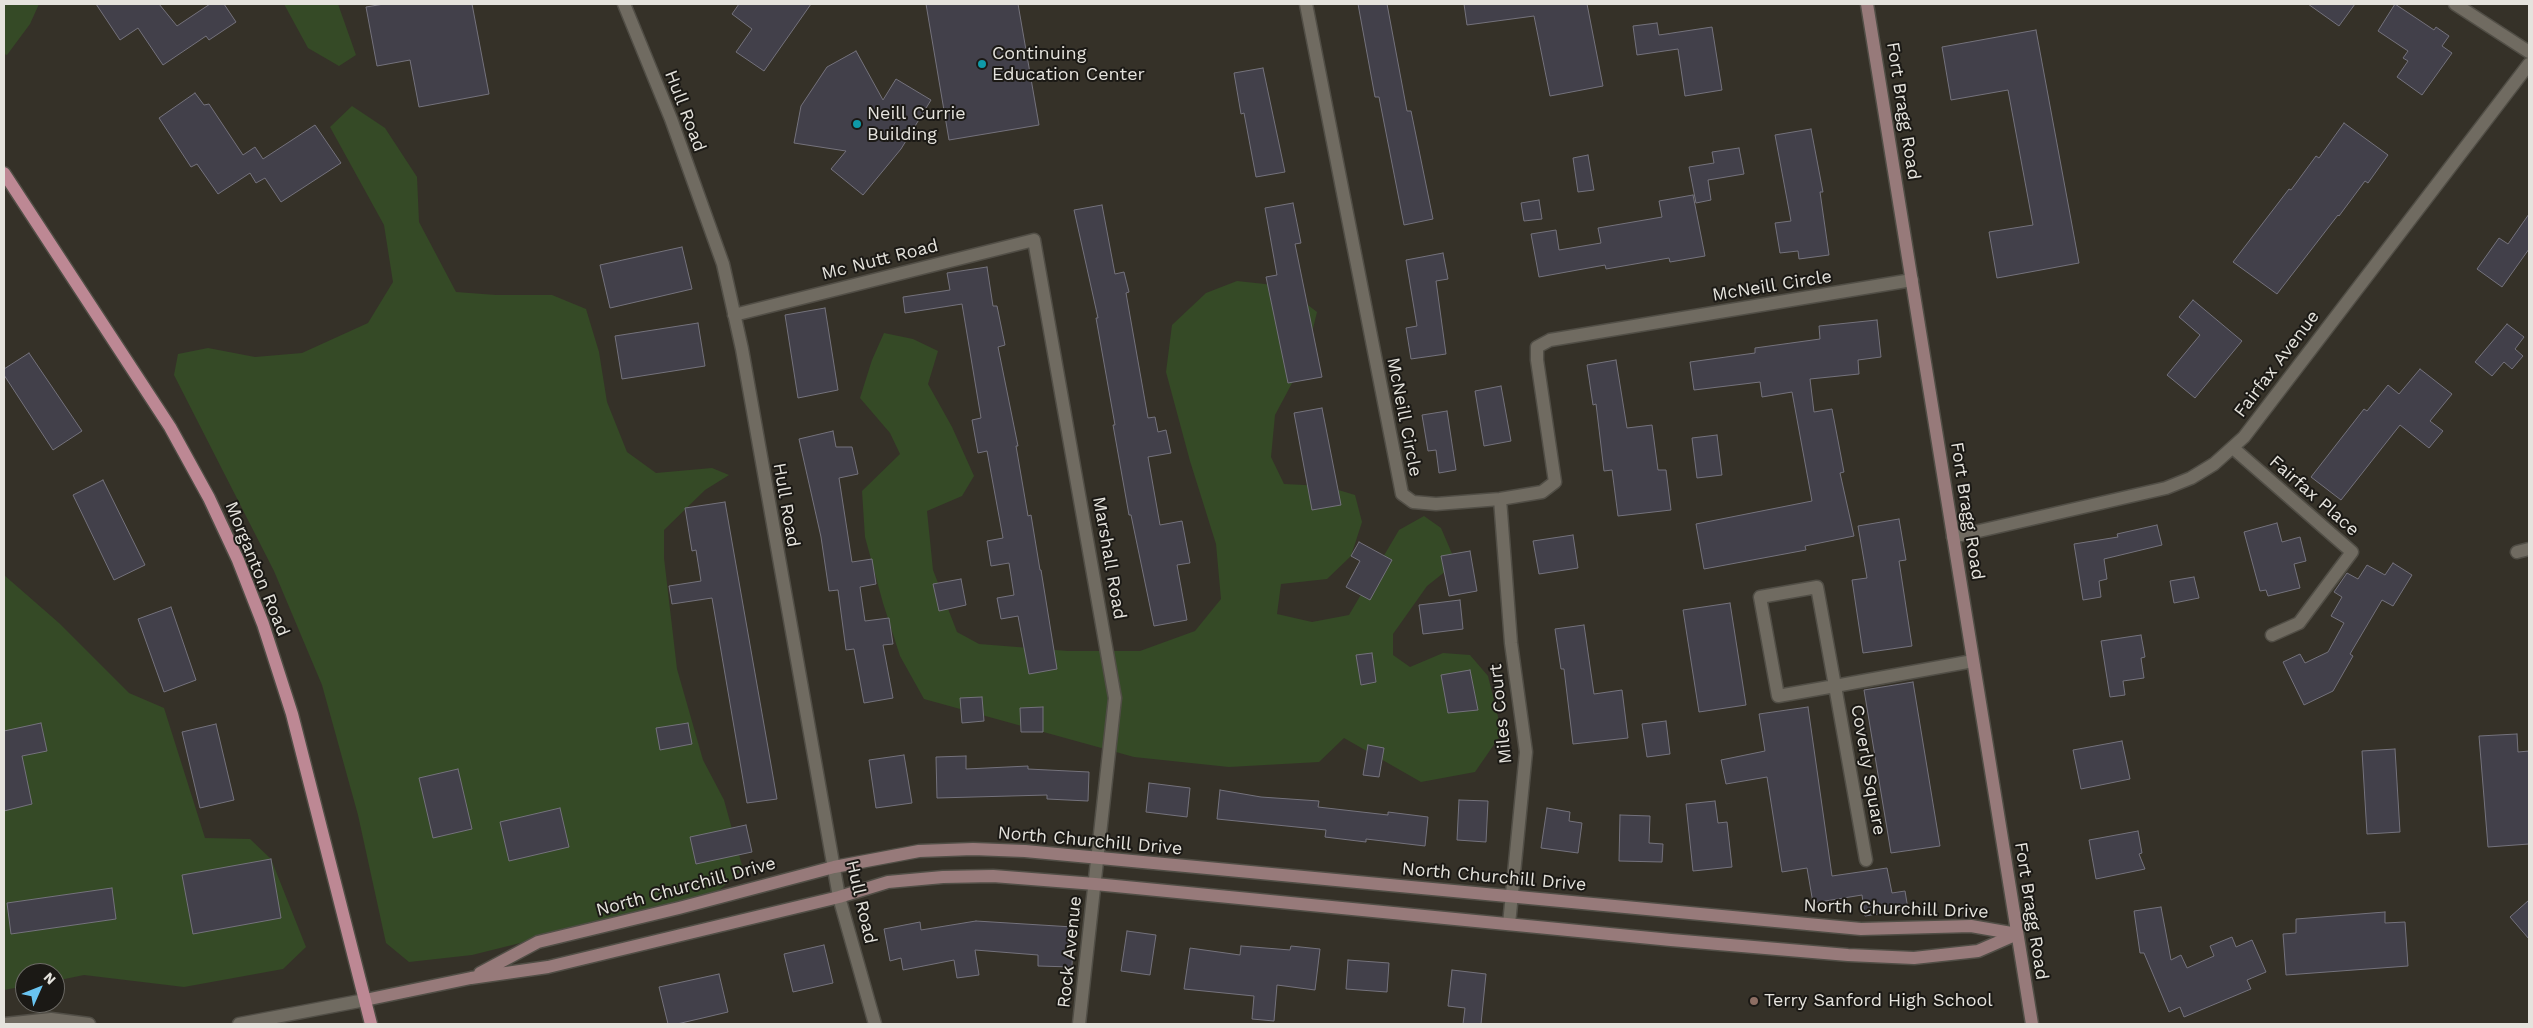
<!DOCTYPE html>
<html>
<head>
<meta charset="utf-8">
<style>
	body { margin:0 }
	#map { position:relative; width:2533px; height:1028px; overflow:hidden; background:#353128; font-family:"Work Sans",sans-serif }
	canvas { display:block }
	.frame { position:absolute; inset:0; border:5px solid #e5e3dd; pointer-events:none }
	.north { position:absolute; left:15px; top:963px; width:50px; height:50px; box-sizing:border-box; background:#1b1915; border:1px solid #6c6a65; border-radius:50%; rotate:46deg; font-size:14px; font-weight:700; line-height:20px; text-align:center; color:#e5e3dd }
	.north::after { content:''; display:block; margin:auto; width:18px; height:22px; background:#69c4f1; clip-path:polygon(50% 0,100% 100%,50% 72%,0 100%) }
</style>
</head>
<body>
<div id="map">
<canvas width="2533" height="1028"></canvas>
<div class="frame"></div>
<div class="north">N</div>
</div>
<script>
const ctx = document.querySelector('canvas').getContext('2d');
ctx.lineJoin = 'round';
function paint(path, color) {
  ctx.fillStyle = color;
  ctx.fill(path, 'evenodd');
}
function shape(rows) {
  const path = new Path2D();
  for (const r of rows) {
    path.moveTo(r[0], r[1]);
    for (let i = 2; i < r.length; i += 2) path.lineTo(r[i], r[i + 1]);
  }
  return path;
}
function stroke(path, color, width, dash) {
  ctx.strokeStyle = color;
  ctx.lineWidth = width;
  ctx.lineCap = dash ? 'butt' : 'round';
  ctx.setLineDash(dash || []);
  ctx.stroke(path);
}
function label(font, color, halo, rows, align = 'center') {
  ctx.font = font + ' "Work Sans",sans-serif';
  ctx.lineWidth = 4;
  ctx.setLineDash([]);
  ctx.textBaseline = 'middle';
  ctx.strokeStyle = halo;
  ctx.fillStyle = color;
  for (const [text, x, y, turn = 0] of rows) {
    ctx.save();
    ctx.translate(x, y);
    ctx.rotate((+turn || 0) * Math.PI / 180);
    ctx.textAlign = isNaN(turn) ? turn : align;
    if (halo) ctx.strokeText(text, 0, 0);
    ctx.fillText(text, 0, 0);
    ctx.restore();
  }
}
paint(shape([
	[4,4,39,4,30,24,7,55,4,54],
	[284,4,338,4,356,55,339,66,308,48],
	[352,106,385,128,417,177,419,222,456,292,496,295,552,295,586,309,599,352,607,402,627,452,656,473,712,468,729,475,705,490,664,530,664,558,677,669,703,760,724,800,743,869,717,892,677,904,472,955,409,962,386,943,358,815,322,685,274,571,174,375,178,354,208,348,255,357,302,353,368,323,393,282,384,225,330,127],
	[1237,281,1283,286,1317,312,1306,357,1275,415,1271,457,1284,484,1325,486,1355,495,1362,522,1351,556,1327,579,1281,584,1277,614,1312,622,1349,615,1399,530,1424,516,1441,528,1456,563,1427,586,1393,634,1393,655,1410,667,1443,653,1470,655,1488,676,1502,733,1475,772,1421,782,1344,738,1319,762,1229,767,1134,757,924,699,900,656,883,603,865,537,862,491,900,454,890,433,860,398,872,360,884,333,913,339,938,351,928,384,952,427,974,476,962,496,927,511,933,570,957,632,979,644,1068,651,1140,651,1195,631,1221,599,1216,544,1190,461,1166,372,1172,325,1206,293],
	[4,575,59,623,129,693,164,708,205,838,250,839,271,859,306,947,283,969,184,987,84,975,55,981,55,973,25,973,25,986,4,990]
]), '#354a26');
const building = shape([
	[96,4,159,4,177,26,210,4,224,4,236,22,209,40,206,36,163,65,138,28,120,40,96,4],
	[384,4,472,4,489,94,419,107,410,60,377,66,366,7,384,4],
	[739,4,811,4,764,71,736,52,752,29,732,14,739,4],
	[926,4,1018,4,1039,125,949,140,926,4],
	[1358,4,1387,4,1407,111,1411,111,1433,219,1404,225,1379,97,1375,97,1358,4],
	[1464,4,1587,4,1603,86,1550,96,1534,16,1467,25,1464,4],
	[2308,4,2355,4,2339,26,2308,4],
	[2395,4,2434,30,2436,27,2449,36,2442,46,2452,53,2422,95,2397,77,2408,61,2403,58,2408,51,2378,31,2395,4],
	[1657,23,1659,35,1712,27,1722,90,1685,96,1678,49,1637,55,1633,26,1657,23],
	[2036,30,2079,263,1997,278,1989,232,2033,225,2008,90,1951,100,1942,47,2036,30],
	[856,51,883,100,896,79,931,100,901,149,863,195,831,169,846,151,794,143,801,106,827,67,856,51],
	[1263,68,1285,172,1256,177,1244,113,1241,114,1234,73,1263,68],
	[195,93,204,105,209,104,243,155,255,147,263,159,315,125,341,163,281,202,265,178,256,183,250,173,218,194,197,164,191,167,159,118,195,93],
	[2344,123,2388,155,2368,183,2365,181,2339,216,2338,215,2277,294,2233,262,2289,189,2291,190,2316,156,2319,158,2344,123],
	[1811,129,1823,192,1820,192,1829,255,1799,259,1798,251,1780,253,1775,223,1791,221,1775,135,1811,129],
	[1739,148,1744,174,1708,180,1711,200,1696,203,1689,167,1714,163,1712,152,1739,148],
	[1588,155,1594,190,1578,192,1573,158,1588,155],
	[1693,195,1705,256,1670,262,1669,258,1606,269,1605,265,1539,277,1531,234,1556,230,1559,250,1601,243,1598,228,1662,217,1659,201,1693,195],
	[1539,200,1542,219,1524,221,1521,203,1539,200],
	[1293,203,1301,243,1295,244,1322,377,1288,383,1266,277,1277,275,1265,208,1293,203],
	[1102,205,1115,274,1124,272,1129,292,1126,293,1148,418,1155,417,1158,432,1166,430,1171,453,1148,457,1160,525,1182,521,1190,563,1177,565,1187,620,1154,626,1131,515,1129,515,1113,425,1115,425,1096,318,1098,318,1074,210,1102,205],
	[2529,214,2529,249,2502,287,2477,269,2499,238,2508,244,2529,214],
	[682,247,692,289,610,308,600,265,682,247],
	[1443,253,1448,279,1436,281,1446,354,1411,359,1406,328,1417,326,1406,260,1443,253],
	[987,267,993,306,997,306,1005,345,998,347,1018,446,1016,446,1028,516,1031,515,1040,570,1041,570,1057,669,1029,674,1018,616,1001,619,997,598,1014,595,1009,563,991,566,987,541,1003,538,987,451,978,453,972,420,981,418,962,304,905,313,903,297,950,290,947,273,987,267],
	[2193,300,2242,341,2195,398,2167,375,2200,335,2179,317,2193,300],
	[825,308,838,390,798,398,785,315,825,308],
	[1877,320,1881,357,1858,360,1859,374,1810,379,1814,412,1832,409,1844,472,1840,473,1854,536,1805,546,1806,550,1704,569,1696,524,1812,501,1792,392,1762,397,1760,382,1694,390,1690,362,1755,353,1755,348,1820,339,1819,326,1877,320],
	[698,323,705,366,622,379,615,336,698,323],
	[2507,324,2524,337,2515,349,2523,356,2512,369,2504,362,2492,376,2475,362,2507,324],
	[29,353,82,431,53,450,4,375,4,369,29,353],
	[1616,360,1627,428,1652,425,1658,470,1666,470,1671,510,1618,516,1612,470,1604,471,1596,404,1593,405,1587,365,1616,360],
	[2420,369,2452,394,2430,421,2443,431,2429,448,2400,425,2341,500,2311,477,2364,409,2367,411,2388,385,2399,394,2420,369],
	[1501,386,1511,441,1484,446,1475,391,1501,386],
	[1322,408,1341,505,1312,510,1294,413,1322,408],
	[1447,411,1456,470,1439,473,1436,450,1428,451,1422,415,1447,411],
	[833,431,836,447,852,447,858,474,839,478,852,562,872,559,876,584,860,587,865,621,889,618,893,644,883,645,893,698,864,703,854,649,846,650,838,590,829,591,821,537,799,439,833,431],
	[1717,435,1722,475,1697,478,1692,438,1717,435],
	[103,480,145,565,114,580,73,495,103,480],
	[725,502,777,799,747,803,712,598,672,604,669,586,701,581,696,550,692,551,685,508,725,502],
	[1899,519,1906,560,1899,561,1912,646,1863,653,1852,580,1867,578,1858,526,1899,519],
	[2277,523,2282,542,2300,537,2306,561,2294,564,2300,588,2268,596,2266,590,2260,591,2244,532,2277,523],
	[2157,525,2162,545,2104,559,2107,579,2099,581,2101,597,2083,600,2074,544,2118,537,2117,534,2157,525],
	[1573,535,1578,568,1539,574,1533,541,1573,535],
	[1359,542,1392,560,1370,600,1346,587,1360,561,1351,556,1359,542],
	[1470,551,1477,591,1449,596,1441,556,1470,551],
	[2393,563,2412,575,2393,606,2382,600,2350,654,2353,656,2333,691,2304,705,2283,662,2300,654,2305,663,2328,652,2344,623,2331,616,2342,597,2334,592,2347,573,2358,579,2367,565,2385,575,2393,563],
	[2194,577,2199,598,2174,603,2170,581,2194,577],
	[961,579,966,605,939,611,933,584,961,579],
	[1460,600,1463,629,1423,634,1419,605,1460,600],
	[1730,603,1746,705,1699,712,1683,610,1730,603],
	[171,607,196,680,164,692,138,619,171,607],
	[1584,625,1594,694,1622,690,1628,738,1573,744,1564,669,1561,669,1555,629,1584,625],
	[2141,635,2145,657,2141,658,2144,678,2123,681,2125,695,2110,697,2101,641,2141,635],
	[1372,653,1376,682,1361,685,1356,655,1372,653],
	[1470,670,1478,710,1448,713,1441,675,1470,670],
	[1913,682,1940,846,1891,853,1864,690,1913,682],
	[982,697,984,721,962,723,960,698,982,697],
	[1043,707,1043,732,1021,732,1020,708,1043,707],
	[1808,707,1832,876,1887,868,1892,893,1905,891,1908,909,1865,916,1862,895,1813,903,1807,868,1782,872,1767,777,1726,784,1721,760,1765,751,1759,714,1808,707],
	[1666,721,1670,754,1647,757,1642,724,1666,721],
	[41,723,47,751,22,756,32,804,4,811,4,731,41,723],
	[688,723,692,744,660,750,656,728,688,723],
	[216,724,234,800,200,808,182,732,216,724],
	[2517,734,2518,752,2529,751,2529,844,2488,847,2479,736,2517,734],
	[2122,741,2130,779,2081,789,2073,750,2122,741],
	[1368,745,1384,748,1379,777,1363,775,1368,745],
	[2395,749,2400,832,2367,834,2362,751,2395,749],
	[904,755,912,803,876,808,869,760,904,755],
	[966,756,966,769,1028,766,1028,769,1089,772,1088,801,1047,799,1047,795,937,798,936,757,966,756],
	[458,769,472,829,433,838,419,778,458,769],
	[1149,783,1190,788,1187,817,1146,812,1149,783],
	[1220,790,1261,797,1319,801,1318,807,1388,815,1388,812,1428,817,1425,846,1366,839,1366,842,1325,837,1326,830,1217,819,1220,790],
	[1459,800,1488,801,1486,842,1457,840,1459,800],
	[1715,801,1718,823,1727,822,1732,867,1693,871,1686,804,1715,801],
	[560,808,569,847,509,861,500,822,560,808],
	[1547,808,1570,812,1569,821,1582,823,1578,853,1541,848,1547,808],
	[1620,815,1650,816,1649,843,1663,844,1662,862,1619,861,1620,815],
	[746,825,752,852,696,864,690,837,746,825],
	[2138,831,2142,853,2139,854,2145,869,2096,879,2089,840,2138,831],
	[271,859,281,918,193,934,182,875,271,859],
	[112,888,116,919,11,934,7,903,112,888],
	[2529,900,2529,939,2510,917,2529,900],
	[2161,907,2171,960,2181,955,2187,968,2214,956,2210,946,2232,937,2236,947,2252,940,2266,972,2247,980,2251,989,2184,1017,2180,1007,2169,1012,2144,953,2140,953,2134,911,2161,907],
	[2385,912,2385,923,2405,922,2408,966,2286,975,2283,934,2296,933,2296,919,2385,912],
	[976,921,1073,927,1072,967,1038,966,1038,955,975,950,979,975,957,978,954,960,903,970,901,958,890,961,884,929,920,922,921,930,976,921],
	[1127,931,1156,935,1150,975,1121,971,1127,931],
	[824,945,833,983,793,992,784,954,824,945],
	[1241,946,1290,950,1291,946,1320,949,1315,990,1277,985,1274,1021,1252,1019,1254,996,1184,989,1190,948,1240,955,1241,946],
	[1348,960,1389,963,1387,992,1346,989,1348,960],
	[1452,970,1486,974,1481,1024,1463,1024,1465,1008,1448,1006,1452,970],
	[719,974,728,1012,677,1024,668,1024,659,987,719,974]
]);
paint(building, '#42404a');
stroke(building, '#74727c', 1);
const street = shape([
	[624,4,671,119,723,264,742,349,839,897,875,1024],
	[1306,4,1402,494,1413,502,1436,504,1500,499,1542,492,1555,482,1537,360,1537,347,1550,340,1912,280],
	[2455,4,2529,52],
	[734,315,1034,240,1115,698,1079,1024],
	[2233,448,2352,552,2299,623,2272,635],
	[1500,499,1511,643,1526,752,1509,924],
	[1953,537,2166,488,2191,478,2214,464,2244,437,2529,64],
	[2517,552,2529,549],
	[1866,860,1835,686,1817,587,1760,597,1778,696,1835,686,1973,661],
	[5,1024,51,1019,89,1024],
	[239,1024,365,1000]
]);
const secondary = shape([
	[1867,4,2032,1024],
	[480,973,538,942,679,908,834,867,919,851,973,849,1025,851,1861,929,1971,926,2017,934],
	[365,1000,471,978,548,967,839,897,888,882,943,877,993,876,1095,884,1671,940,1848,955,1914,958,1978,951,2017,934]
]);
const primary = shape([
	[4,173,170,427,209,498,238,560,263,624,292,714,371,1024]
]);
stroke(street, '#514e46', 15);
stroke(secondary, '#514e46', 15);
stroke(primary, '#514e46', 15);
stroke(street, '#706b61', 12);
stroke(secondary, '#977a7a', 12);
stroke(primary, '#bd8894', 12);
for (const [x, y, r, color] of [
	[982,64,5,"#0f9aa8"],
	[857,124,5,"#0f9aa8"],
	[1754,1001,5,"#8d6e63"]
]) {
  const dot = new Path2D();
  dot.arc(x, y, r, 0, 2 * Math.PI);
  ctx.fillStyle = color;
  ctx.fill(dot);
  stroke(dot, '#1b1915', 2);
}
label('18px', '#e5e3dd', '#1b1915', [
	["Continuing",992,54],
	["Education Center",992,75],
	["Neill Currie",867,114],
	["Building",867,135],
	["Terry Sanford High School",1764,1001]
], 'left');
label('18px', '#e5e3dd', '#1b1915', [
	["Hull Road",685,111,69],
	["Fort Bragg Road",1903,111,81],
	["Mc Nutt Road",880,260,-14],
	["McNeill Circle",1772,286,-9],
	["Fairfax Avenue",2277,364,-53],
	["McNeill Circle",1404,417,79],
	["Fairfax Place",2314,496,41],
	["Hull Road",786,505,80],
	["Fort Bragg Road",1967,511,81],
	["Marshall Road",1109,558,80],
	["Morganton Road",257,569,68],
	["Miles Court",1501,714,-96],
	["Coverly Square",1868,770,80],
	["North Churchill Drive",1090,841,5],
	["North Churchill Drive",1494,877,5],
	["North Churchill Drive",686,887,-15],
	["Hull Road",861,902,77],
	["North Churchill Drive",1896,909,2],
	["Fort Bragg Road",2031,911,81],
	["Rock Avenue",1070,952,-84]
]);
</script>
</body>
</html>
